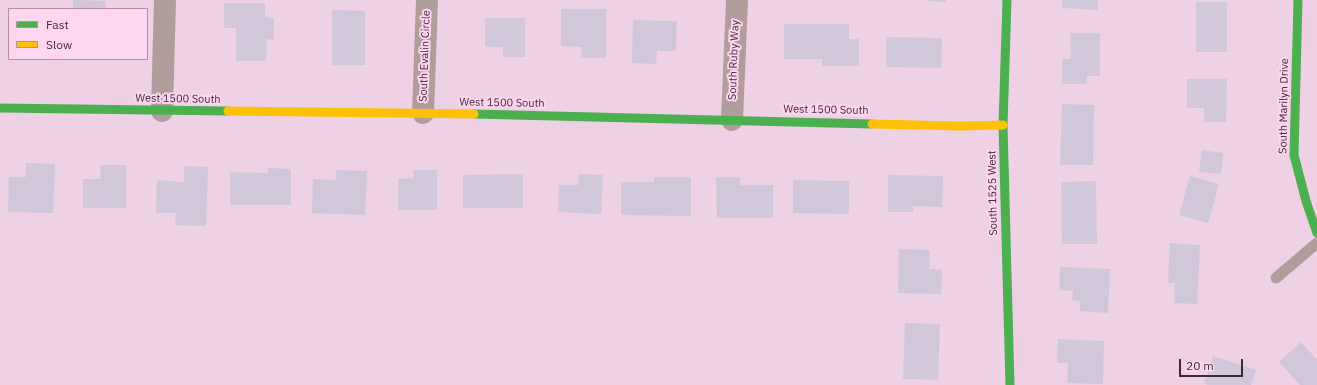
<!DOCTYPE html>
<html>
<head>
<meta charset="utf-8">
<style>
	body { margin:0 }
	#map { position:relative; width:1317px; height:385px; overflow:hidden; background:#eed1e4; font-family:"IBM Plex Sans",sans-serif }
	canvas { display:block }
	.legend { position:absolute; left:8px; top:8px; width:140px; height:52px; box-sizing:border-box; background:#ffd6f0; border:1px solid #b390a7; margin:0; padding:5px 7px; list-style:none; font-size:12px; color:#412839 }
	.legend li { display:flex; align-items:center; gap:8px; height:20px }
	.legend b { width:20px; border:1px solid #b390a7 }
	.scale { position:absolute; left:1179px; top:359px; width:64px; height:18px; box-sizing:border-box; border:2px solid #412839; border-top:0; padding-left:5px; font-size:12px; line-height:14px; white-space:nowrap; color:#412839; -webkit-text-stroke:3px #ffd6f0; paint-order:stroke }
</style>
</head>
<body>
<div id="map">
<canvas width="1317" height="385"></canvas>
<ul class="legend">
<li><b style="height:5px;background:#4caf50"></b>Fast</li>
<li><b style="height:5px;background:#ffc107"></b>Slow</li>
</ul>
<div class="scale">20 m</div>
</div>
<script>
const ctx = document.querySelector('canvas').getContext('2d');
ctx.lineJoin = 'round';
function paint(path, color) {
  ctx.fillStyle = color;
  ctx.fill(path, 'evenodd');
}
function shape(rows) {
  const path = new Path2D();
  for (const r of rows) {
    path.moveTo(r[0], r[1]);
    for (let i = 2; i < r.length; i += 2) path.lineTo(r[i], r[i + 1]);
  }
  return path;
}
function stroke(path, color, width, dash) {
  ctx.strokeStyle = color;
  ctx.lineWidth = width;
  ctx.lineCap = dash ? 'butt' : 'round';
  ctx.setLineDash(dash || []);
  ctx.stroke(path);
}
function label(font, color, halo, rows, align = 'center') {
  ctx.font = font + ' "IBM Plex Sans",sans-serif';
  ctx.lineWidth = 4;
  ctx.setLineDash([]);
  ctx.textBaseline = 'middle';
  ctx.strokeStyle = halo;
  ctx.fillStyle = color;
  for (const [text, x, y, turn = 0] of rows) {
    ctx.save();
    ctx.translate(x, y);
    ctx.rotate((+turn || 0) * Math.PI / 180);
    ctx.textAlign = isNaN(turn) ? turn : align;
    if (halo) ctx.strokeText(text, 0, 0);
    ctx.fillText(text, 0, 0);
    ctx.restore();
  }
}
paint(shape([
	[73,0,106,1,106,9,73,9],
	[929,0,946,0,946,2,929,1],
	[1062,0,1098,0,1098,10,1062,8],
	[1196,2,1227,2,1227,52,1196,52],
	[224,3,265,3,265,17,274,18,274,40,267,39,266,61,236,61,236,28,224,28],
	[561,9,606,9,606,58,581,58,582,47,561,46],
	[332,10,365,11,365,65,332,65],
	[485,18,525,18,525,57,503,57,503,47,485,47],
	[633,20,677,21,676,51,657,51,656,64,632,63],
	[784,24,849,24,849,39,859,39,859,66,822,66,822,59,784,59],
	[1070,33,1100,33,1100,76,1087,76,1086,84,1062,84,1062,59,1071,59],
	[886,37,942,38,941,68,886,67],
	[1187,79,1227,79,1226,122,1204,122,1204,108,1187,108],
	[1062,104,1094,105,1093,165,1060,165],
	[1202,150,1223,153,1221,174,1199,172],
	[26,163,55,164,53,213,8,212,9,177,26,177],
	[100,165,126,165,126,208,83,208,83,179,101,179],
	[184,166,208,167,206,226,175,225,176,213,156,213,157,180,184,182],
	[268,168,291,169,291,205,230,205,230,172,268,173],
	[336,170,367,171,365,215,312,213,313,179,336,180],
	[413,170,437,170,437,210,398,210,398,179,414,178],
	[523,174,523,208,463,208,463,175],
	[579,174,603,175,601,214,558,212,559,185,578,185],
	[888,175,943,176,942,207,913,206,913,212,888,212],
	[1190,176,1219,184,1208,223,1179,215],
	[654,177,691,177,691,216,621,215,621,182,654,182],
	[716,177,740,177,740,185,773,185,773,218,717,218],
	[793,180,849,181,849,214,793,213],
	[1096,181,1097,244,1062,244,1061,182],
	[1170,243,1200,245,1197,304,1174,303,1175,283,1168,283],
	[899,249,930,250,929,269,942,270,941,294,898,293],
	[1060,267,1110,269,1108,313,1080,311,1080,301,1072,300,1073,291,1059,290],
	[905,323,940,324,938,380,903,379],
	[1058,339,1104,341,1103,384,1067,383,1068,363,1057,363],
	[1301,342,1317,360,1317,385,1300,385,1279,362],
	[1213,356,1256,370,1251,385,1208,385,1204,383]
]), '#d2c6db');
stroke(shape([
	[1276,278,1317,243]
]), '#b19d9b', 11);
stroke(shape([
	[162,111,165,0],
	[423,113,427,0],
	[732,120,737,0]
]), '#b19d9b', 22);
stroke(shape([
	[1007,0,1003,125,1010,385],
	[1298,0,1294,155,1306,201,1317,233],
	[0,108,228,111],
	[474,114,872,124]
]), '#4caf50', 9);
stroke(shape([
	[228,111,474,114],
	[872,124,961,126,1003,125]
]), '#ffc107', 9);
label('11px', '#412839', '#ffd6f0', [
	["South Evalin Circle",425,56,-88],
	["South Ruby Way",734,60,-88],
	["West 1500 South",178,99,1],
	["West 1500 South",502,103,1],
	["South Marilyn Drive",1284,106,-89],
	["West 1500 South",826,110,1],
	["South 1525 West",993,193,-91]
]);
</script>
</body>
</html>
